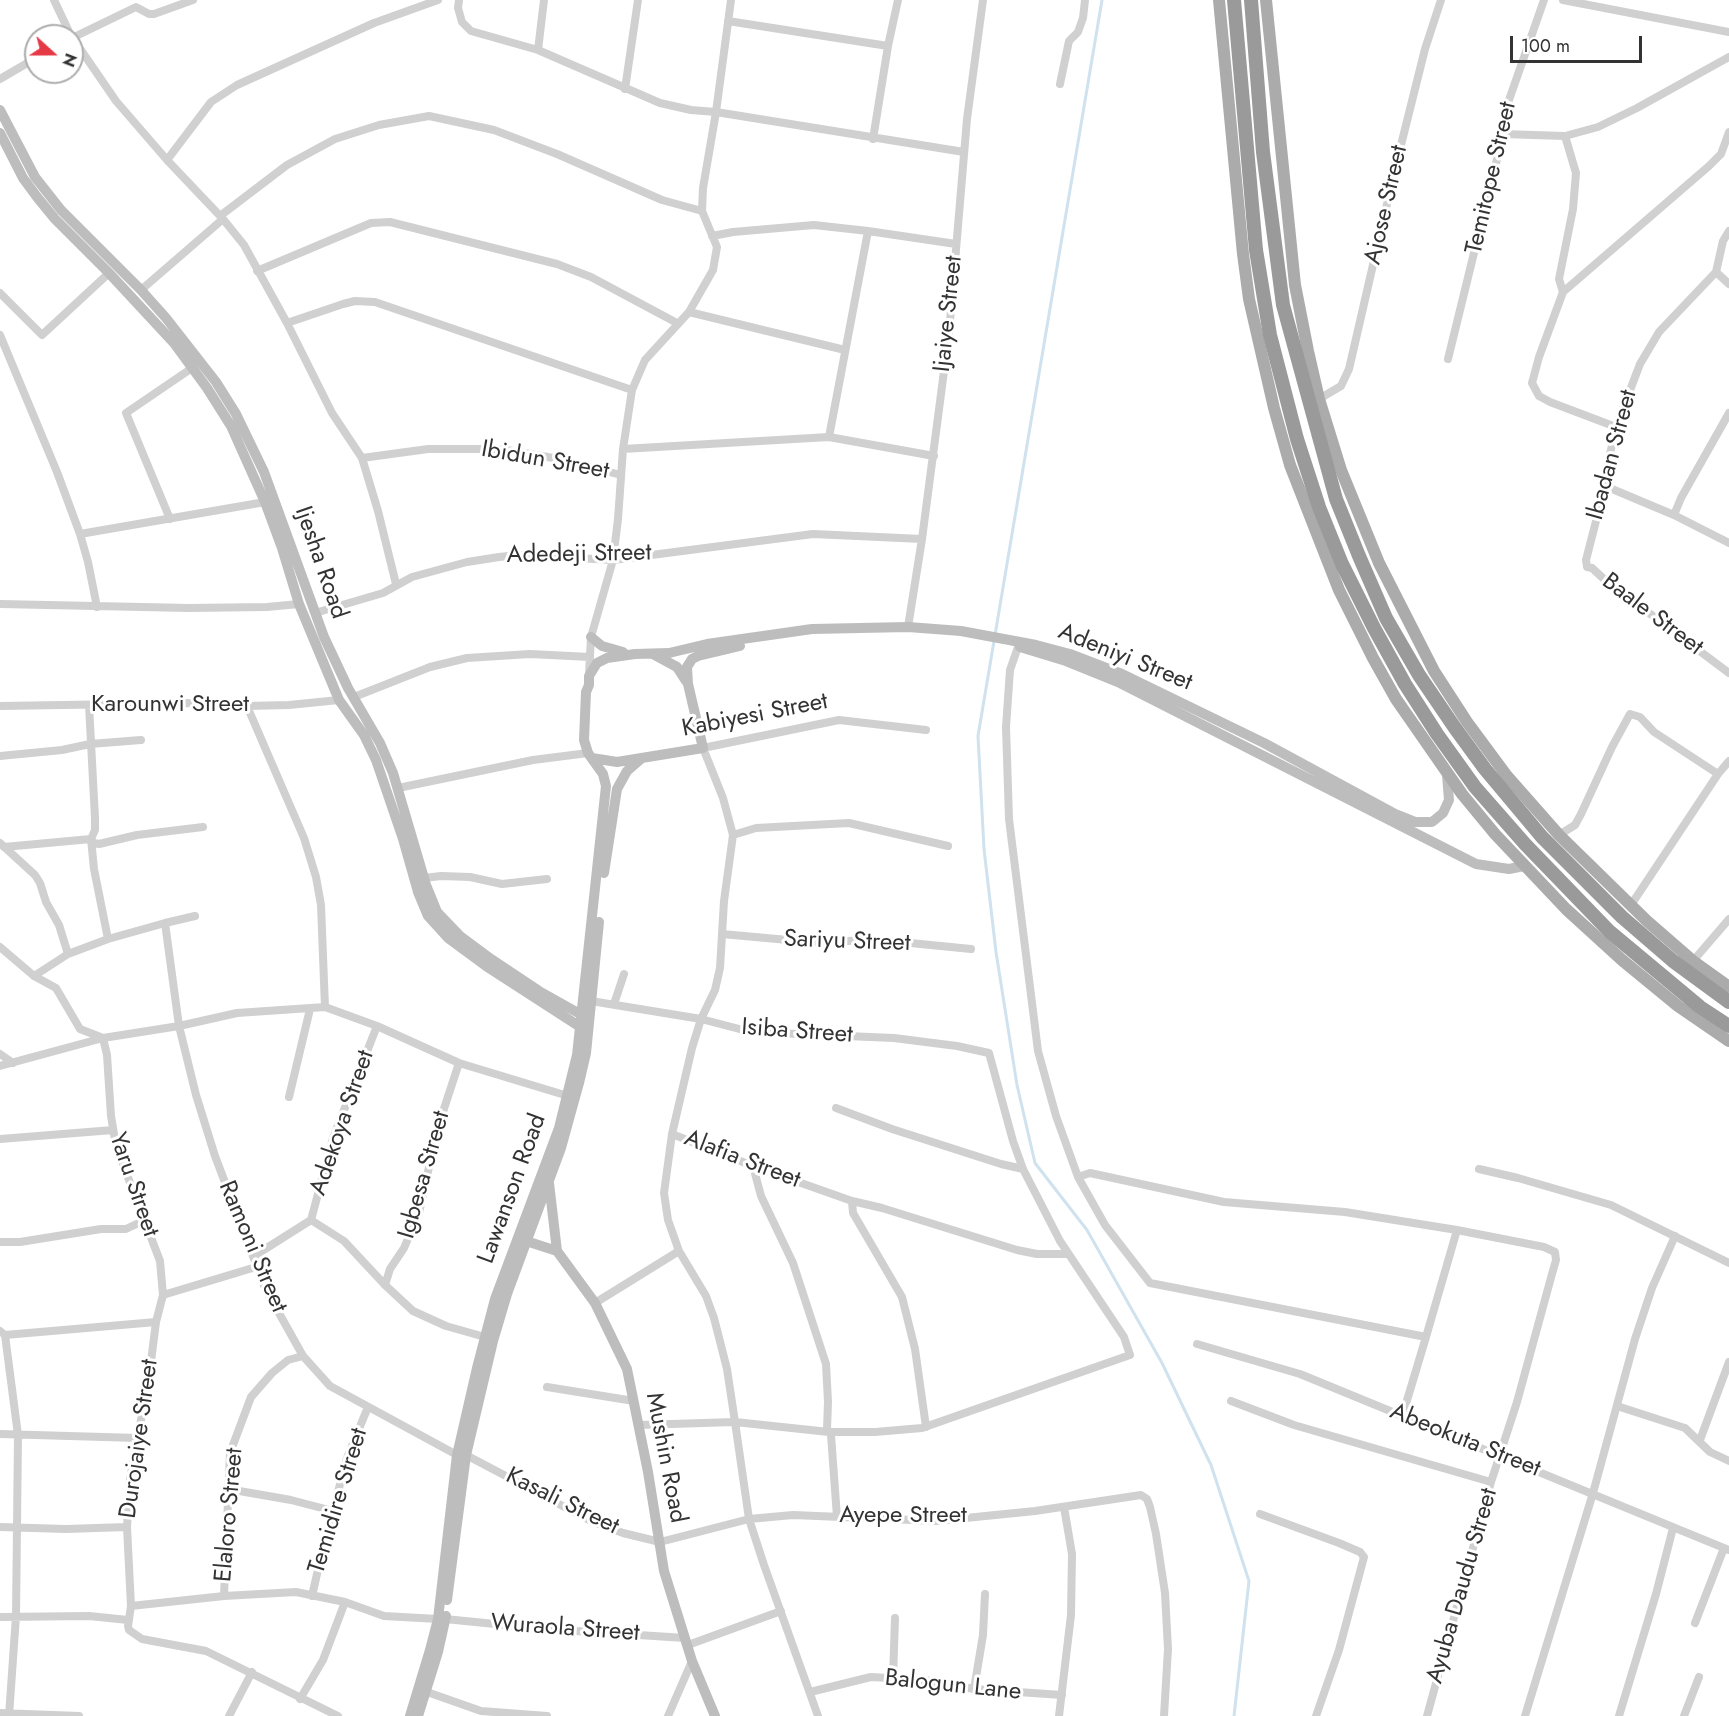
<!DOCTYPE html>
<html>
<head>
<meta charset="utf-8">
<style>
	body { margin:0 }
	#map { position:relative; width:1729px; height:1716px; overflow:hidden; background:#fff; font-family:Jost,sans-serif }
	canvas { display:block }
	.north { position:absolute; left:24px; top:24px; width:60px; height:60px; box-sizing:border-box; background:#fff; border:2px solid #adadad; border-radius:50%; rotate:111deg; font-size:16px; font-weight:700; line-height:24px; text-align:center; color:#333 }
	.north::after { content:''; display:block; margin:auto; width:21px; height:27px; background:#e63946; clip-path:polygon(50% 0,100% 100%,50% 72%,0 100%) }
	.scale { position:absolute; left:1510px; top:36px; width:132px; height:27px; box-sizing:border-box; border:3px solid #333; border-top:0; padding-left:8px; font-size:18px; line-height:21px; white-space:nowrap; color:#333; -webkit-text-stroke:4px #fff; paint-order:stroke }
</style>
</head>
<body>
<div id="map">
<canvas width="1729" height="1716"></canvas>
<div class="north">N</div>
<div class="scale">100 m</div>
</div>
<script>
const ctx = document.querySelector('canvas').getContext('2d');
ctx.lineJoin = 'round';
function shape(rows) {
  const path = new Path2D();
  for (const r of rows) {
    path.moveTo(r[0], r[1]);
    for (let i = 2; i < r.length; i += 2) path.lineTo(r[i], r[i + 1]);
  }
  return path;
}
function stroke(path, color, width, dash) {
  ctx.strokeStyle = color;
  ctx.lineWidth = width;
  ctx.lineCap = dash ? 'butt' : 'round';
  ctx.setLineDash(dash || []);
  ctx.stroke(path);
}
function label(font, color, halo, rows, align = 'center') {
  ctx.font = font + ' Jost,sans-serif';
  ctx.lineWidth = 6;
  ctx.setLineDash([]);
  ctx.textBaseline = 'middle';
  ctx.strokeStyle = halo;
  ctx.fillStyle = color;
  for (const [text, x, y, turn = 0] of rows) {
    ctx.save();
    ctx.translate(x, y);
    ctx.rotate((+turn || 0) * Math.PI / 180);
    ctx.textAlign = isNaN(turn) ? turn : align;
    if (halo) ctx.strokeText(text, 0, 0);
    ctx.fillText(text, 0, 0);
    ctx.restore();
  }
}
stroke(shape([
	[1102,0,978,736,984,849,996,952,1017,1085,1035,1163,1087,1230,1162,1363,1211,1465,1249,1581,1234,1716]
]), '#cfe2ee', 3);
stroke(shape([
	[54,0,71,36],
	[459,0,458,8,462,22,471,31,538,50,660,103,691,110,716,112,964,152],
	[1563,0,1729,32],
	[728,21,888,46],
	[72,37,116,101,167,160,223,219,244,245,287,323,332,413,362,458,378,511,396,584],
	[72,38,136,7,149,14,154,14,193,0],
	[538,50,544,0],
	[0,79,36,58],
	[1060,84,1069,41,1078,32,1083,18,1085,0],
	[625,89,638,0],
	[1502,134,1565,136,1598,127,1637,108,1729,57],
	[1565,136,1576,173,1573,209,1559,279,1563,292,1539,357,1532,383,1539,396,1550,402,1616,427],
	[873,139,888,46,898,0],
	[167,160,211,102,237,85,374,23,438,0],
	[220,216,287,165,335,139,379,125,429,116,494,130,557,154,662,200,702,211],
	[1729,231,1723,241,1716,272,1659,332,1640,364,1616,427,1606,472,1605,486,1586,560,1587,567,1592,568,1605,580,1729,673],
	[712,236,733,232,814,225,868,231,956,244],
	[257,271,371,223,390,222,557,264,591,277,677,323],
	[1716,272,1729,284],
	[141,290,223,219],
	[1563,292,1709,166,1721,154,1729,132],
	[0,293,42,335,109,273],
	[689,312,845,350],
	[287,323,343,304,355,301,375,302,632,390],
	[0,335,57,472,80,534,88,562,97,607],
	[1448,359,1498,155,1509,100,1544,0],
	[1319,399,1341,386,1349,369,1396,165,1425,49,1441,0],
	[829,437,868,231],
	[623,449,829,437,934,456],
	[362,458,428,449,487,449,507,450,559,459,621,475],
	[1605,486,1674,515,1729,543],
	[1674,515,1681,498,1729,413],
	[170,519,126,413,192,368],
	[80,534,265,502],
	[0,604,189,608,267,607,299,604],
	[315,613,383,593,412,577,467,562,499,557,518,555,613,560,813,534,922,539],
	[908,627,922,539,949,333,967,119,983,0],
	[1018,647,1010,670,1006,727,1009,819,1038,1051,1056,1116,1078,1177,1105,1225,1150,1283,1426,1337,1402,1417],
	[589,674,591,637,613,560,618,519,623,449,632,390,645,360,689,312,713,270,717,247,702,211,703,188,716,112,731,0],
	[354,697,430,667,467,658,530,654,590,657],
	[89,705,95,818,95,830,91,839,94,869,108,939],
	[0,706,188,703,247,706,289,705,339,700],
	[247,706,304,838,316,877,321,905,325,1007],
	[0,756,62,750,90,744,141,740],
	[398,788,533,760,588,753],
	[733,835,756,828,849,823,948,846],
	[1559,835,1575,825,1581,814,1612,747,1630,714,1640,717,1654,732,1718,774],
	[0,843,35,875,40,883,46,902,59,925,68,954,34,976],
	[4,847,91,839,94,843,99,844,137,835,203,827],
	[424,878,441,876,470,877,502,884,547,879],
	[1631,905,1718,774,1729,761],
	[165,923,195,916],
	[722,934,810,942,880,940,971,949],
	[0,947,34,976,56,988,80,1029,103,1038,107,1055,111,1116,116,1146,160,1261,163,1295,156,1322,149,1377,130,1479,127,1527,131,1606,128,1626,129,1630,142,1639,206,1651,338,1716],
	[68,954,108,939,165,923,179,1026,196,1095,215,1156,265,1288,303,1356,330,1386,457,1455],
	[1693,961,1729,919],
	[591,1001,701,1019,751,1032,894,1038,957,1046,989,1053,1013,1141,1023,1169,1060,1241,1124,1337,1130,1355,922,1428,875,1432,829,1432,735,1422,749,1519,764,1565,818,1716],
	[614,1004,624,974],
	[0,1054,13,1063],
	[0,1066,103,1038,179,1026,237,1013,325,1007,377,1026,459,1063,568,1096],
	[289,1097,310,1009],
	[836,1108,892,1129,1001,1164,1023,1169],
	[672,1134,692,1048,701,1019,715,990,720,968,724,901,733,835,723,798,703,748,839,720,926,730],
	[0,1139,113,1130],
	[753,1166,761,1196,793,1263,826,1364,828,1402,827,1429,831,1435,837,1517],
	[1479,1169,1518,1178,1611,1205,1729,1263],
	[1078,1177,1090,1173,1224,1202,1345,1212,1457,1230,1544,1247,1555,1252,1556,1260,1552,1274,1517,1402,1491,1482,1427,1716],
	[852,1201,853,1213,902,1297,915,1349,926,1427],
	[311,1220,333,1138,377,1026],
	[0,1242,20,1242,101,1229,126,1229,145,1220],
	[254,1256,311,1220,344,1241,385,1285,413,1311,446,1326,485,1337],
	[385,1285,390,1269,404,1248,419,1213,437,1130,459,1063],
	[163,1295,256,1267],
	[595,1303,679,1251],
	[0,1331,5,1335,18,1435,16,1616,9,1716],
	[5,1335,156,1322],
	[1426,1337,1457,1230],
	[1197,1344,1300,1374,1729,1550],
	[547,1387,634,1401],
	[1231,1401,1294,1425,1491,1482],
	[1617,1406,1685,1428,1710,1452,1729,1461],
	[639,1425,735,1422,727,1369,714,1318,706,1296,679,1251,668,1220,664,1193,672,1134,753,1166,852,1201,882,1208,1017,1250,1037,1254,1068,1254],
	[0,1434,138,1438],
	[1700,1440,1729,1362],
	[466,1455,591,1521,623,1533,660,1542,749,1519,793,1515,936,1521,1035,1511,1141,1495,1147,1499,1150,1507,1156,1534,1165,1593,1168,1649,1164,1716],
	[228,1489,291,1500,333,1511],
	[1260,1514,1339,1543,1360,1552,1364,1557,1339,1650,1316,1716],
	[0,1527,66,1529,127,1527],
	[224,1596,230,1453,251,1397,272,1373,288,1360,303,1356],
	[312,1596,322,1552,347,1458,368,1407],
	[131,1606,224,1596,296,1592,345,1602,384,1616,438,1619],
	[0,1617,89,1616,128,1620],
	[445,1619,545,1629,685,1638],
	[1695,1623,1724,1548],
	[688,1645,781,1611],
	[893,1679,895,1618],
	[974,1689,983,1635,985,1594],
	[427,1692,481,1711,547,1716],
	[810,1692,871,1677,925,1680,974,1689,1062,1695],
	[300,1699,323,1660,345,1602],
	[0,1713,79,1716],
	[229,1716,252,1672],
	[668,1716,692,1661],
	[1059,1716,1071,1615,1072,1554,1064,1507],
	[1525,1716,1593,1493,1635,1339,1652,1288,1675,1236],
	[1619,1716,1656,1594,1673,1528],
	[1684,1716,1699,1677]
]), '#d0d0d0', 8);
stroke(shape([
	[0,110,35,177,61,210,141,290,166,318,216,382,236,414,264,472,324,637,348,688,380,743,393,773,426,885,437,912,460,936,491,959,539,991,589,1019],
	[0,133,23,178,37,197,55,219,109,273,174,343,207,388,231,426,265,502,282,548,299,604,339,700,364,735,376,760,403,839,418,892,428,916,448,938,486,966,588,1032],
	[591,637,602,646,623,652],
	[1020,647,1066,661,1118,682,1476,864,1509,869,1524,866],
	[653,654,677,667,686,681],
	[592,758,617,762,703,748,688,684,687,667,692,659,698,656,740,646],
	[604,873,617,789,627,771,642,758],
	[549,1183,557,1251],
	[526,1241,557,1251,595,1303,627,1369,648,1472,664,1571,692,1661,715,1716],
	[447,1600,466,1455,493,1341,507,1294,561,1148,579,1083,586,1053,599,922],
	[410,1716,430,1650,438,1619,457,1455,477,1368,495,1299,559,1128,577,1055,606,786,603,774,588,753,584,740,586,692,589,685,589,676,597,663,607,658,635,654,669,653,707,644,812,629,908,627,961,631,1036,645,1070,654,1122,674,1264,743,1395,814,1415,822,1432,822,1443,813,1449,800,1447,775],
	[418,1716,438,1652,446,1616]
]), '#bdbdbd', 10);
stroke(shape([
	[1219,0,1243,254,1249,299,1274,408,1290,465,1339,590,1373,658,1396,699,1462,794,1495,834,1566,909,1622,960,1678,1006,1729,1041],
	[1266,0,1295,285,1308,351,1319,399,1341,470,1379,563,1434,671,1467,722,1507,776,1559,835,1647,921,1693,961,1729,987]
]), '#ababab', 12);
stroke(shape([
	[1234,0,1256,250,1270,335,1297,439,1319,507,1342,564,1374,628,1405,684,1437,734,1475,787,1525,844,1610,932,1700,1007,1729,1026],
	[1251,0,1263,152,1283,305,1336,499,1359,556,1386,618,1419,675,1455,728,1485,769,1542,837,1622,917,1673,961,1729,1002]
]), '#9a9a9a', 14);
label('24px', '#333', '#fff', [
	["Temitope Street",1492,178,-77],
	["Ajose Street",1387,205,-77],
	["Ijaiye Street",949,314,-84],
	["Ibadan Street",1613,455,-75],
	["Ibidun Street",545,461,10],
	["Adedeji Street",579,555,-1],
	["Ijesha Road",320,563,71],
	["Baale Street",1652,615,37],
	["Adeniyi Street",1125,658,22],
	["Karounwi Street",170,705],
	["Kabiyesi Street",755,716,-11],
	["Sariyu Street",847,942,2],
	["Isiba Street",797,1032,4],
	["Adekoya Street",343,1123,-71],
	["Alafia Street",742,1160,21],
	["Igbesa Street",425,1175,-74],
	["Yaru Street",133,1185,71],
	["Lawanson Road",513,1189,-70],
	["Ramoni Street",252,1247,67],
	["Durojaiye Street",140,1439,-82],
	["Abeokuta Street",1465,1441,22],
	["Mushin Road",665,1458,79],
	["Temidire Street",339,1501,-73],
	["Kasali Street",562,1502,26],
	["Elaloro Street",230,1515,-85],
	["Ayepe Street",903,1516],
	["Ayuba Daudu Street",1463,1586,-74],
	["Wuraola Street",565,1629,4],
	["Balogun Lane",953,1686,6]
]);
</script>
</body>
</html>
